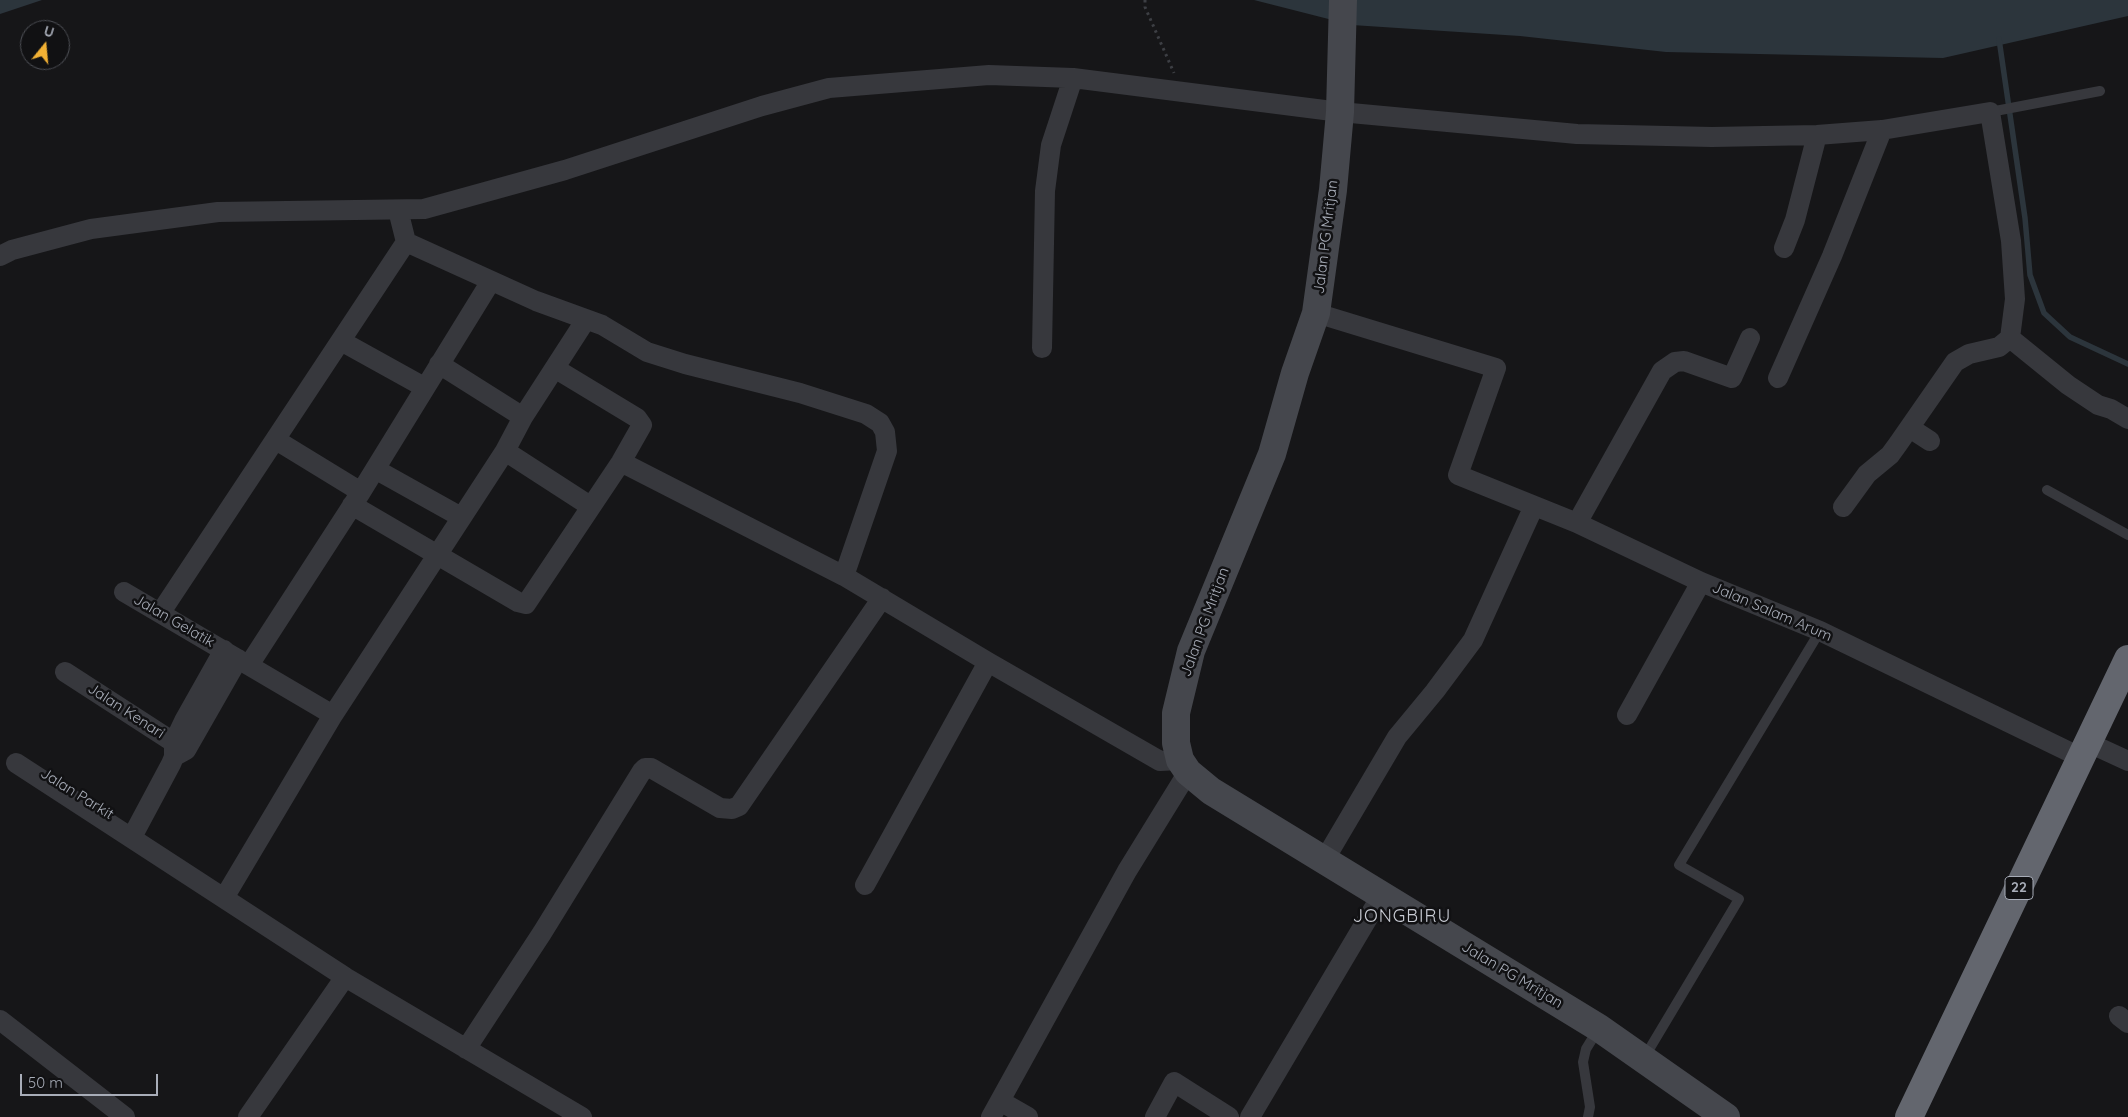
<!DOCTYPE html>
<html>
<head>
<meta charset="utf-8">
<style>
	body { margin:0 }
	#map { position:relative; width:2128px; height:1117px; overflow:hidden; background:#161618; font-family:Quicksand,sans-serif }
	canvas { display:block }
	.north { position:absolute; left:20px; top:20px; width:50px; height:50px; box-sizing:border-box; background:#111113; border:1px solid #4d4f55; border-radius:50%; rotate:17deg; font-size:14px; font-weight:700; line-height:20px; text-align:center; color:#a8adb8 }
	.north::after { content:''; display:block; margin:auto; width:18px; height:22px; background:#f2b134; clip-path:polygon(50% 0,100% 100%,50% 72%,0 100%) }
	.scale { position:absolute; left:20px; top:1074px; width:138px; height:22px; box-sizing:border-box; border:2px solid #a8adb8; border-top:0; padding-left:6px; font-size:15px; line-height:18px; white-space:nowrap; color:#a8adb8; -webkit-text-stroke:4px #111113; paint-order:stroke }
</style>
</head>
<body>
<div id="map">
<canvas width="2128" height="1117"></canvas>
<div class="north">U</div>
<div class="scale">50 m</div>
</div>
<script>
const ctx = document.querySelector('canvas').getContext('2d');
ctx.lineJoin = 'round';
function paint(path, color) {
  ctx.fillStyle = color;
  ctx.fill(path, 'evenodd');
}
function shape(rows) {
  const path = new Path2D();
  for (const r of rows) {
    path.moveTo(r[0], r[1]);
    for (let i = 2; i < r.length; i += 2) path.lineTo(r[i], r[i + 1]);
  }
  return path;
}
function stroke(path, color, width, dash) {
  ctx.strokeStyle = color;
  ctx.lineWidth = width;
  ctx.lineCap = dash ? 'butt' : 'round';
  ctx.setLineDash(dash || []);
  ctx.stroke(path);
}
function label(font, color, halo, rows, align = 'center') {
  ctx.font = font + ' Quicksand,sans-serif';
  ctx.lineWidth = 5;
  ctx.setLineDash([]);
  ctx.textBaseline = 'middle';
  ctx.strokeStyle = halo;
  ctx.fillStyle = color;
  for (const [text, x, y, turn = 0] of rows) {
    ctx.save();
    ctx.translate(x, y);
    ctx.rotate((+turn || 0) * Math.PI / 180);
    ctx.textAlign = isNaN(turn) ? turn : align;
    if (halo) ctx.strokeText(text, 0, 0);
    ctx.fillText(text, 0, 0);
    ctx.restore();
  }
}
paint(shape([
	[0,0,42,0,0,14],
	[1254,0,2128,0,2128,16,1943,58,1666,52,1520,36,1352,25]
]), '#2c353c');
stroke(shape([
	[1999,39,2025,218,2030,275,2044,313,2070,337,2128,364]
]), '#2c353c', 5.5);
stroke(shape([
	[1145,0,1145,7,1174,73]
]), '#3d3f44', 3, [2.5, 4]);
stroke(shape([
	[1990,112,2100,91],
	[2047,490,2128,535],
	[1644,1058,1739,899,1679,865,1820,631],
	[1588,1117,1590,1107,1583,1062,1586,1049,1599,1028]
]), '#37383d', 10);
stroke(shape([
	[406,242,536,301,602,325,647,352,685,364,800,393,866,414,880,423,885,432,887,451,844,576,988,662,1160,761,1180,760],
	[1784,248,1795,220,1817,135],
	[0,256,12,250,91,229,218,212,424,209,565,170,762,106,829,88,989,75,1073,78,1340,112,1577,134,1712,137,1817,135,1882,130,1990,112,2011,241,2015,299,2010,338,1999,347,1969,354,1955,362,1898,444,1890,455,1867,474,1843,507],
	[1316,313,1496,368,1458,475,1577,523,1701,582,1820,631,2082,758],
	[2010,338,2068,385,2098,405,2111,409,2128,419],
	[341,341,424,387],
	[1042,348,1045,191,1051,145,1073,78],
	[439,364,523,417],
	[1778,378,1832,256,1882,130],
	[1910,428,1930,441],
	[276,440,361,492],
	[505,451,590,506],
	[621,462,844,576],
	[375,469,461,517],
	[352,505,518,602,526,604,621,462,642,425,637,418,556,369],
	[1577,523,1662,371,1675,362,1684,361,1732,378,1750,338],
	[124,592,333,715],
	[161,612,406,242,398,210],
	[249,665,361,492,491,281],
	[65,672,184,749],
	[1627,715,1701,582],
	[2089,743,2128,761],
	[175,756,186,750,238,659],
	[16,763,345,977,582,1117],
	[132,837,171,764,174,757,174,742,184,721,224,650],
	[1325,859,1397,737,1435,691,1473,640,1534,506],
	[865,885,988,662],
	[224,898,333,715,505,451,523,417,585,321],
	[2119,1016,2128,1023],
	[0,1020,125,1117],
	[466,1049,542,933,642,771,645,768,651,768,720,808,732,809,739,806,882,598],
	[1000,1101,1028,1117],
	[248,1117,345,977],
	[991,1117,1127,871,1188,772],
	[1155,1117,1174,1082,1229,1117],
	[1250,1117,1381,896]
]), '#37383d', 20);
stroke(shape([
	[1343,0,1340,112,1333,190,1316,313,1295,373,1272,454,1191,651,1176,713,1176,743,1180,760,1188,772,1211,791,1599,1028,1726,1117]
]), '#45474d', 28);
stroke(shape([
	[1909,1117,2128,659]
]), '#63666e', 28);
for (const [x, y, w] of [
	[2019,888,28]
]) {
  const box = new Path2D();
  box.roundRect(x - w / 2, y - 11.5, w, 23, 4);
  ctx.fillStyle = '#111113';
  ctx.fill(box);
  stroke(box, '#a8adb8', 1);
}
label('bold 14px', '#a8adb8', null, [
	["22",2019,888]
]);
label('15px', '#a8adb8', '#111113', [
	["Jalan PG Mritjan",1326,237,-83],
	["Jalan Salam Arum",1772,612,23],
	["Jalan Gelatik",174,621,30],
	["Jalan PG Mritjan",1205,622,-70],
	["Jalan Kenari",126,711,33],
	["Jalan Parkit",77,794,32],
	["Jalan PG Mritjan",1512,975,31]
]);
ctx.letterSpacing = '1px';
label('18px', '#c9ccd4', '#111113', [
	["JONGBIRU",1402,917]
]);
ctx.letterSpacing = '0px';
</script>
</body>
</html>
